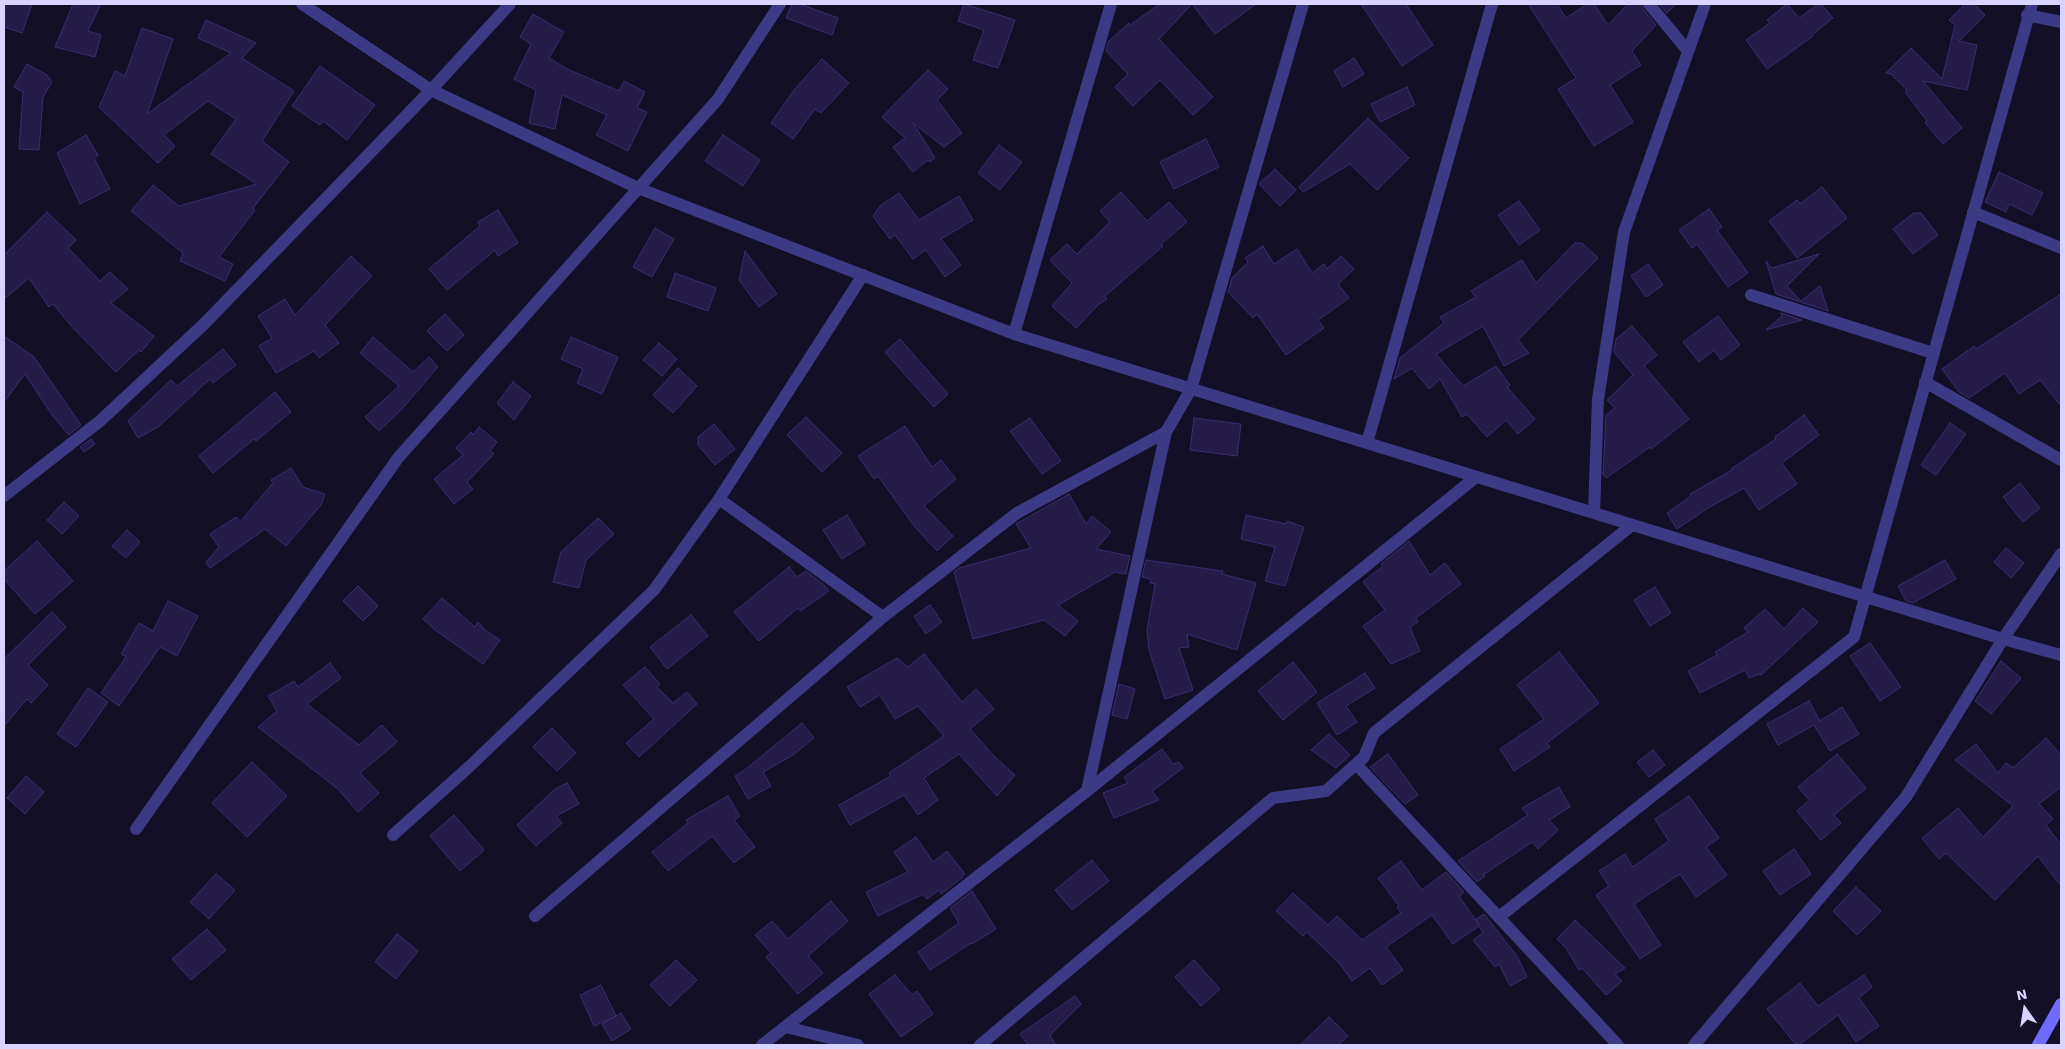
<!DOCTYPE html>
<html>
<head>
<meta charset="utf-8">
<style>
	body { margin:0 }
	#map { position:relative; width:2065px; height:1049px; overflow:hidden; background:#130f26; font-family:"Work Sans",sans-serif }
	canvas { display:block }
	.frame { position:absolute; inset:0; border:5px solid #d9d4ff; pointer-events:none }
	.north { position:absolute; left:2000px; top:984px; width:50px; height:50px; -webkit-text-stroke:4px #130f26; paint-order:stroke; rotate:347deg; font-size:14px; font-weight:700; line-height:20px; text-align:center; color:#d9d4ff }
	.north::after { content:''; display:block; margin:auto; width:18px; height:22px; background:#d9d4ff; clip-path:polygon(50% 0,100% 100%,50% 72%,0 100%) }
</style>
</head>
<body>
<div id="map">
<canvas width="2065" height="1049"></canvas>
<div class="frame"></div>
<div class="north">N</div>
</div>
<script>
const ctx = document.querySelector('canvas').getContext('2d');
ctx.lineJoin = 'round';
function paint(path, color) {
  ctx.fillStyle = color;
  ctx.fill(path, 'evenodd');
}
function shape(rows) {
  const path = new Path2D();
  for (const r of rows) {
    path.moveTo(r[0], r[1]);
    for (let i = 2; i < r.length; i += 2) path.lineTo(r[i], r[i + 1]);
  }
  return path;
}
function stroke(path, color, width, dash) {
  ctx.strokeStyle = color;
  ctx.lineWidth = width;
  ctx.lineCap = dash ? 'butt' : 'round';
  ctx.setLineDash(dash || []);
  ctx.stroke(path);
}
const building = shape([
	[4,4,32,4,22,33,4,27,4,4],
	[73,4,101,4,88,31,101,35,95,57,55,47,73,4],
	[792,4,800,4,838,18,832,35,786,18,792,4],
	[964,4,1015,20,998,68,973,60,984,30,958,21,964,4],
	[1160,4,1256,4,1215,34,1192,4,1159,39,1213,97,1193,115,1160,80,1133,106,1115,87,1128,74,1106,51,1108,42,1129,23,1130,25,1160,4],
	[1361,4,1406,4,1433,45,1402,66,1361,4],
	[1528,4,1557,4,1566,18,1587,4,1594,4,1608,25,1628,4,1641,4,1643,9,1656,25,1632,51,1641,65,1610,85,1633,122,1594,146,1558,89,1576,78,1528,4],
	[1659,4,1676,4,1667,13,1659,4],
	[1787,4,1799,18,1818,4,1821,4,1833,18,1812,35,1813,36,1767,69,1746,40,1770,23,1767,20,1787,4],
	[1965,4,1974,4,1985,15,1959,41,1977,45,1967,90,1923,81,1962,128,1943,144,1925,123,1927,121,1905,92,1907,90,1891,74,1886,73,1911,48,1942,79,1955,25,1949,20,1965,4],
	[533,14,564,32,549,58,567,69,619,91,624,81,645,92,637,108,647,112,628,151,596,135,607,115,562,95,555,129,529,123,536,90,514,79,531,44,520,37,533,14],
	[206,20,256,43,242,58,294,91,262,141,289,162,253,208,255,210,219,257,233,264,225,281,180,261,183,253,131,211,153,185,179,206,257,184,211,154,236,119,208,101,164,135,175,146,158,163,99,107,115,71,125,76,142,28,173,39,147,114,231,53,198,38,206,20],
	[1354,58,1364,74,1343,87,1334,71,1354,58],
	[822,59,849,83,821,113,815,109,793,139,771,123,794,90,822,59],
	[27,64,47,75,52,82,43,97,39,150,19,149,23,92,14,87,27,64],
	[320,66,375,105,347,140,323,121,320,125,292,106,320,66],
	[928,70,948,89,937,100,962,133,944,147,913,123,935,158,930,162,928,160,913,172,893,147,905,138,882,117,928,70],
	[1407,87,1415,105,1380,122,1371,104,1407,87],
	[1368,118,1409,158,1377,190,1350,164,1303,192,1299,187,1368,118],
	[86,135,98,155,94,158,110,189,80,204,57,153,86,135],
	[723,135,760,160,743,186,705,161,723,135],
	[1206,139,1219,167,1174,189,1160,162,1206,139],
	[999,145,1022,162,1000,190,978,173,999,145],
	[1275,169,1296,190,1280,206,1259,184,1275,169],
	[1999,172,2043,193,2032,215,2009,204,2006,212,1985,202,1999,172],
	[1822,187,1847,218,1797,258,1769,221,1797,200,1800,204,1822,187],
	[1121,192,1147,221,1169,202,1187,222,1161,244,1163,246,1105,296,1107,299,1098,305,1076,328,1052,306,1072,283,1050,260,1067,244,1077,254,1110,222,1100,211,1121,192],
	[899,193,919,220,959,196,973,220,941,239,961,265,945,277,926,250,913,259,895,235,890,239,873,216,880,206,899,193],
	[1519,201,1540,230,1519,245,1498,215,1519,201],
	[1709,209,1722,227,1717,230,1748,273,1728,287,1697,244,1692,248,1679,230,1709,209],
	[498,210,518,243,498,256,495,250,447,290,429,269,480,226,478,222,498,210],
	[47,212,76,240,68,248,100,281,110,272,128,289,111,303,154,336,141,352,139,350,116,372,74,329,53,304,49,307,29,278,4,299,4,255,47,212],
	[1914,213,1921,213,1938,235,1913,254,1893,229,1914,213],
	[655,228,674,239,652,277,633,267,655,228],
	[1575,243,1582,243,1598,258,1518,340,1529,353,1504,366,1483,326,1436,354,1463,386,1496,366,1510,385,1507,387,1535,419,1518,434,1506,420,1487,437,1467,414,1462,417,1440,379,1429,389,1412,368,1394,379,1400,358,1444,323,1440,317,1476,297,1471,291,1522,260,1536,283,1575,243],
	[1263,246,1274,264,1297,249,1312,273,1324,264,1327,269,1341,256,1354,269,1338,284,1349,298,1318,320,1324,328,1286,355,1257,314,1253,318,1228,292,1232,278,1248,262,1245,258,1263,246],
	[745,251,777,294,759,307,739,280,745,251],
	[1819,254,1787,286,1801,301,1820,286,1828,311,1776,294,1766,261,1772,268,1819,254],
	[351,256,372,276,325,325,339,343,319,358,314,351,276,373,259,346,272,338,258,316,285,299,295,315,351,256],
	[1648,264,1663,285,1646,297,1631,276,1648,264],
	[675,273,716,288,708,311,667,297,675,273],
	[2061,294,2061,406,2040,380,2019,394,2005,373,1969,398,1959,392,1942,369,1974,346,1976,349,2061,294],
	[1781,313,1802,320,1766,330,1782,316,1781,313],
	[445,314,464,335,447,351,427,331,445,314],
	[1718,316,1740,345,1721,360,1714,350,1699,362,1683,342,1718,316],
	[1632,326,1657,355,1644,366,1689,419,1651,449,1650,447,1606,478,1603,474,1606,415,1615,408,1607,400,1634,374,1633,375,1614,352,1616,339,1632,326],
	[4,336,34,357,81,425,69,435,52,415,25,374,4,402,4,336],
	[373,337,413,372,429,357,438,367,402,409,379,431,365,417,399,386,360,353,373,337],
	[571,337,618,357,602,394,577,383,583,369,561,359,571,337],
	[900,339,948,394,934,407,885,352,900,339],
	[659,343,677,359,662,376,643,360,659,343],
	[223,349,236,365,213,383,210,379,158,427,138,438,128,421,171,380,177,386,223,349],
	[678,368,697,386,673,413,653,395,678,368],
	[513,382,531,396,514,420,497,403,513,382],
	[275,392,291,412,256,441,254,439,213,473,199,456,275,392],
	[1804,415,1819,435,1782,463,1797,484,1759,510,1744,488,1708,508,1677,529,1667,513,1691,496,1690,494,1732,470,1731,469,1776,439,1775,437,1804,415],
	[806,417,842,453,822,472,787,435,806,417],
	[1030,418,1061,461,1042,474,1010,431,1030,418],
	[1194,418,1241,424,1237,456,1190,450,1194,418],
	[1950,423,1966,434,1936,475,1921,465,1950,423],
	[714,424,735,449,715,465,698,445,698,437,714,424],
	[905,426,932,467,941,460,956,479,924,506,953,536,937,551,915,527,878,476,874,479,858,456,905,426],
	[479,427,497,442,490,451,494,454,467,482,473,489,454,504,434,479,463,455,456,448,471,432,473,435,479,427],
	[91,439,95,444,84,452,80,447,91,439],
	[291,468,303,487,325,494,321,505,286,546,265,529,210,568,206,562,219,547,210,534,236,517,240,522,273,483,271,480,291,468],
	[2020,483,2040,508,2023,522,2003,497,2020,483],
	[1069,494,1086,524,1092,516,1111,532,1096,549,1130,556,1126,574,1115,572,1058,605,1078,621,1065,636,1044,620,973,639,954,572,959,568,1031,548,1016,524,1069,494],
	[64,502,79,516,62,534,47,520,64,502],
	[847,515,865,544,842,559,823,530,847,515],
	[1246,515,1286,524,1287,521,1304,527,1285,586,1265,581,1275,547,1241,539,1246,515],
	[598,518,614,534,586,560,579,588,553,582,561,552,598,518],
	[127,530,140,542,126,558,112,546,127,530],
	[37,541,73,581,35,614,4,579,4,571,37,541],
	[1409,541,1430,575,1445,563,1461,584,1416,618,1418,622,1410,627,1420,651,1391,664,1363,626,1385,610,1363,582,1383,566,1381,564,1409,541],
	[2006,548,2024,563,2011,578,1994,562,2006,548],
	[1146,560,1223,571,1222,574,1256,583,1237,650,1187,634,1189,647,1179,648,1193,690,1165,699,1149,650,1147,630,1155,584,1150,583,1151,579,1142,577,1146,560],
	[1945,560,1956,579,1913,603,1906,601,1898,586,1945,560],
	[789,567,797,577,806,571,824,585,829,591,800,611,798,608,759,641,734,612,789,567],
	[358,586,378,606,363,621,343,601,358,586],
	[1655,587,1671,613,1650,626,1634,600,1655,587],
	[442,598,475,627,478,622,486,631,500,640,483,664,435,630,423,619,442,598],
	[168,601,198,616,177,656,160,647,119,706,101,693,126,657,121,654,139,623,153,631,168,601],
	[930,605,942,622,926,634,914,616,930,605],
	[1803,608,1818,622,1761,675,1760,674,1749,678,1745,670,1700,693,1688,671,1717,655,1715,652,1748,632,1744,628,1765,609,1784,629,1803,608],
	[52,612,66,627,28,665,48,685,31,703,27,699,4,726,4,659,52,612],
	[691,615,708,636,667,669,650,647,691,615],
	[1870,643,1901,687,1880,701,1850,656,1870,643],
	[1559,652,1599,703,1547,743,1550,747,1514,771,1500,749,1544,719,1517,685,1559,652],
	[924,654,962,702,976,689,994,709,970,729,994,756,1015,775,997,796,959,754,924,778,938,800,918,815,904,795,850,825,839,805,891,776,889,773,944,736,918,706,895,719,880,695,860,707,847,687,897,658,908,667,924,654],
	[2001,661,2021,678,1991,714,1975,701,2001,661],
	[1293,662,1317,692,1283,720,1258,691,1293,662],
	[330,663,341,678,307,704,359,745,382,725,397,742,360,773,379,793,358,812,338,789,258,727,277,711,268,696,294,681,298,687,330,663],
	[645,667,660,684,657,687,673,703,687,692,697,704,639,757,626,743,654,719,623,685,645,667],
	[1365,673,1375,688,1346,706,1357,722,1337,735,1317,703,1365,673],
	[1119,684,1135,689,1127,719,1112,715,1119,684],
	[88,688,108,702,76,747,57,734,88,688],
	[1809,701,1820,721,1842,707,1859,734,1830,751,1814,725,1778,745,1767,724,1809,701],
	[802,723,814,738,793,755,763,772,771,786,748,799,735,776,746,769,802,723],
	[552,728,576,753,557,771,533,747,552,728],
	[1329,734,1350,755,1336,768,1311,750,1329,734],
	[2046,738,2061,755,2061,787,2039,804,2053,819,2046,825,2061,845,2061,886,2038,856,1995,900,1946,853,1939,859,1922,838,1958,808,1983,837,2013,806,1955,760,1976,744,1998,773,2006,763,2013,768,2046,738],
	[1162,749,1173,764,1179,762,1183,768,1152,791,1159,800,1114,818,1103,793,1128,783,1124,777,1162,749],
	[1653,750,1665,765,1649,777,1637,762,1653,750],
	[1388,754,1418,795,1405,804,1370,767,1388,754],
	[1837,754,1866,788,1834,815,1841,823,1821,840,1797,811,1809,800,1798,787,1837,754],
	[252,762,287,796,247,837,212,803,252,762],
	[26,776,44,792,25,814,7,798,26,776],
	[567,783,579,804,556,816,562,823,536,846,517,825,555,789,567,783],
	[1559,787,1570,807,1549,820,1558,830,1538,849,1532,842,1483,875,1485,876,1477,882,1458,861,1528,815,1522,808,1559,787],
	[728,796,740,816,734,820,755,847,734,863,712,836,668,871,652,852,688,823,686,820,728,796],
	[1689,796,1719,838,1706,847,1727,875,1696,897,1680,874,1634,904,1661,945,1640,959,1596,895,1609,886,1599,871,1625,854,1633,867,1669,841,1655,819,1689,796],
	[454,815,484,850,460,871,430,836,454,815],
	[916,837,933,862,947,851,965,874,962,876,963,877,941,894,939,890,927,899,923,894,878,916,866,892,908,872,894,852,916,837],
	[1794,849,1811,874,1780,895,1763,871,1794,849],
	[1092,860,1109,881,1072,910,1055,890,1092,860],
	[1401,861,1422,890,1446,872,1464,892,1459,896,1479,925,1476,919,1484,914,1517,956,1527,977,1510,986,1499,964,1495,967,1473,940,1483,933,1479,926,1453,944,1432,915,1386,947,1403,970,1382,985,1370,968,1352,981,1340,964,1307,932,1303,936,1276,911,1293,893,1328,925,1337,916,1362,940,1401,913,1397,908,1399,906,1378,878,1401,861],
	[216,874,235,890,209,919,190,902,216,874],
	[1856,887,1881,911,1857,935,1833,911,1856,887],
	[972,891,996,929,972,944,971,943,930,970,918,952,959,923,950,908,972,891],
	[831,901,848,921,808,956,823,973,798,994,766,957,771,953,755,935,772,921,788,939,831,901],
	[1575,920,1625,968,1615,974,1622,981,1606,995,1582,968,1579,970,1566,948,1557,939,1575,920],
	[207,929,226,950,191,980,172,959,207,929],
	[397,934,418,951,396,979,375,962,397,934],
	[676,960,697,980,670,1006,650,985,676,960],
	[1194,960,1220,989,1201,1006,1175,977,1194,960],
	[895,975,912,995,917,991,933,1014,901,1037,869,994,895,975],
	[1864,975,1872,987,1859,998,1879,1026,1856,1042,1838,1015,1799,1045,1796,1045,1767,1009,1800,983,1818,1006,1864,975],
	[601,985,616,1016,594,1026,580,995,601,985],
	[1075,996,1081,1004,1050,1035,1056,1045,1028,1045,1020,1034,1075,996],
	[621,1013,631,1029,612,1041,602,1024,621,1013],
	[1329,1017,1348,1036,1338,1045,1300,1045,1329,1017]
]);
paint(building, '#241b47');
stroke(building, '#3b2d73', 1);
stroke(shape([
	[302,4,431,90,638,188,1014,334,1866,597,2003,639,2061,655],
	[1649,4,1688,51],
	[2027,15,2061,22],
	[1973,212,2061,248],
	[1751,295,1933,353],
	[1014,334,1111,4],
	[1925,382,2061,460],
	[1367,443,1492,4],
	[4,496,100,421,203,325,431,90,510,4],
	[719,499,883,617],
	[1594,513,1598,399,1624,232,1705,4],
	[1356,764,1618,1045],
	[1087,791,1166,432,1191,389,1303,4],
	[136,829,398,458,718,99,780,4],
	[393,835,470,766,654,590,719,499,863,275],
	[535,916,883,617,1017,513,1166,432],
	[1499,917,1854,637,2032,4],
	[786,1027,858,1045],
	[762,1045,1087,791,1476,477],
	[980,1045,1273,798,1326,791,1364,757,1374,733,1632,525],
	[1694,1045,1906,797,2003,639,2061,554]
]), '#3d3a85', 12);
stroke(shape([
	[2038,1045,2061,1004]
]), '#6f6bff', 12);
</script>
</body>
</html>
